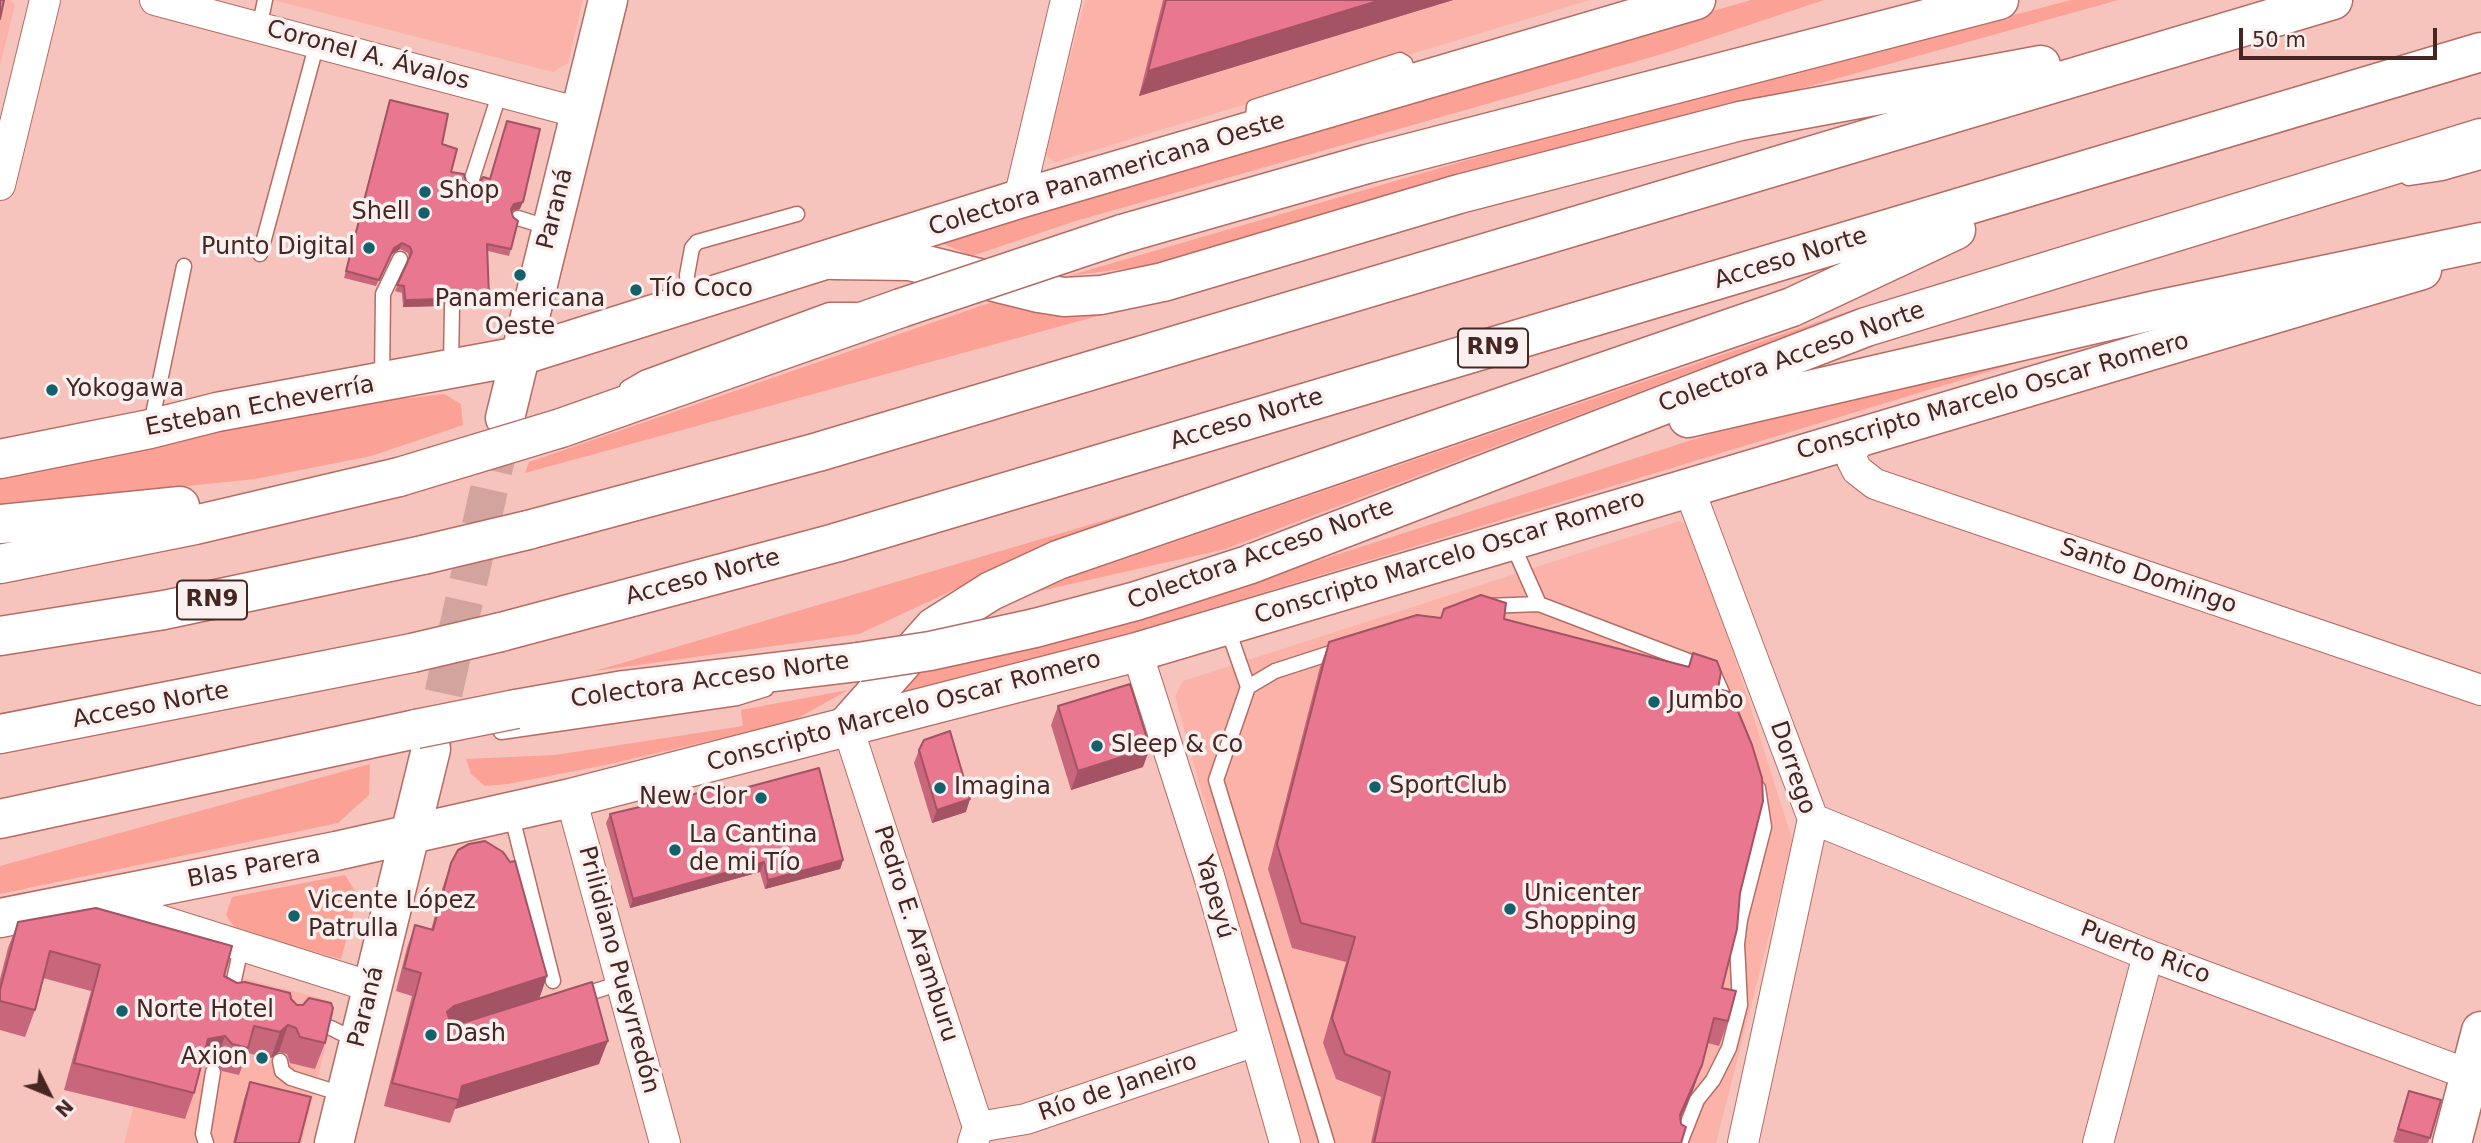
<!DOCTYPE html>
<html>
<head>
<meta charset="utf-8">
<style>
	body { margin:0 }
	#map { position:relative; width:2481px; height:1143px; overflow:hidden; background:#f6c4bd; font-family:"DejaVu Sans",sans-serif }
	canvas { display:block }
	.north { position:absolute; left:14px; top:1059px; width:70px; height:70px; -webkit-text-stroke:5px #f9f0ef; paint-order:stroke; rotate:133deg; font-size:19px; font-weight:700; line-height:28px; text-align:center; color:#462622 }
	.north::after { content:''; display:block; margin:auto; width:24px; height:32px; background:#462622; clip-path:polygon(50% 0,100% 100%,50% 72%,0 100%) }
	.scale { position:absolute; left:2239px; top:28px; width:198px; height:32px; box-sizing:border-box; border:4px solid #462622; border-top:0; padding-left:9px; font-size:21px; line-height:24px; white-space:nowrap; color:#462622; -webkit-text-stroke:5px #f9f0ef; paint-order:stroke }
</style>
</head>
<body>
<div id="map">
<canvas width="2481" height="1143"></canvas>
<div class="north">N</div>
<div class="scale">50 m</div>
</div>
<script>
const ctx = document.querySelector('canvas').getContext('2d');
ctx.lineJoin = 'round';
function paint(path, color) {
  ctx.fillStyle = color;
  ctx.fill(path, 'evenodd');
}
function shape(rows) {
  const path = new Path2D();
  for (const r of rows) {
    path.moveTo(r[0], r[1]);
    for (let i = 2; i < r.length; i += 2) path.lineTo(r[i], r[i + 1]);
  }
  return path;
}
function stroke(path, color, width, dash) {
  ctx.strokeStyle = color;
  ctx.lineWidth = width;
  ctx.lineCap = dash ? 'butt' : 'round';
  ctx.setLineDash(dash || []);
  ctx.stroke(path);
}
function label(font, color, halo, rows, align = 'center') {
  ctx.font = font + ' "DejaVu Sans",sans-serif';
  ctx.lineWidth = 7;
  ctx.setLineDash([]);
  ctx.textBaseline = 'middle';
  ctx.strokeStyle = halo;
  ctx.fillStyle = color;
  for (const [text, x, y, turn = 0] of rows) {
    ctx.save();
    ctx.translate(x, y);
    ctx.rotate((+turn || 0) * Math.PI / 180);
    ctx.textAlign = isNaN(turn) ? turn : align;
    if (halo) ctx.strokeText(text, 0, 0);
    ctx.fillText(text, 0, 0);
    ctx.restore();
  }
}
paint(shape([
	[0,0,11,0,15,5,0,66],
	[273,0,583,0,568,63,553,72],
	[1085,0,1590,0,1055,162,1045,155],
	[1679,521,1694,528,1793,842,1716,1143,1299,1143,1175,696,1183,681],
	[223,973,328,1000,334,1011,302,1143,124,1143,134,1105]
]), '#fbb3a9');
paint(shape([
	[1751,0,1824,0,1662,54,1072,222,972,256,928,237],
	[2071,0,2118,0,1180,262,1068,276,1550,136],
	[998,300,1043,314,1116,311,525,473,529,462],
	[1873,303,1225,549,1014,597],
	[2086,342,1744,446,887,707,900,675,1175,607,1707,435],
	[403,391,409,398,444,394,461,404,463,425,371,456,255,479,0,505,0,476,58,467],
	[1217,487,992,572,859,634,595,671],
	[848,690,791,722,601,766,508,784,485,786,471,774,466,759,555,755,743,726,741,710],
	[370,764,369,795,338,823,0,894,0,866],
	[345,875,358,896,341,959,236,930,226,915,232,897]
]), '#fba195');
stroke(shape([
	[431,749,505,418]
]), '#d3a49e', 38, [38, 19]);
const lane = shape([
	[259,28,265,0],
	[1252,129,1254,107,1400,60,1405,63,1412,82],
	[2408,178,2442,173,2481,162],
	[471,182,500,92],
	[518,218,550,228],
	[260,254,317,43],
	[689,302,687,275,692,248,697,242,797,214],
	[451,367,452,305],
	[382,381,383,294,400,259],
	[627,388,644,378,829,310,855,310],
	[151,424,184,266],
	[1511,541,1539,604],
	[1487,606,1539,604,1712,670,1728,706],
	[1227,627,1248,687,1216,780,1327,1143],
	[1248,687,1275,671,1340,650],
	[501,732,737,698,766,689],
	[511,813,553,981],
	[576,997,621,983],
	[230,998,241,948],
	[331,1028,357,1041],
	[280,1061,282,1071,291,1078,345,1095],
	[206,1143,203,1134,213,1072],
	[1680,1143,1697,1100,1713,1080,1729,1048,1740,1005,1737,944,1740,920,1764,827,1758,788]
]);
const street = shape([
	[155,0,580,113],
	[0,185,45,0],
	[1019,199,1066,0],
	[1864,436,1852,451,1852,460,1857,470,1875,484,2481,690],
	[1688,486,1813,819,1743,1143],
	[1137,652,1209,876,1285,1143],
	[847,725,978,1127,973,1143],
	[571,798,665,1143],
	[1813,819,2148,955,2481,1079],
	[96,900,372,987],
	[978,1127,1026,1119,1255,1041],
	[2098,1143,2148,955]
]);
const secondary = shape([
	[505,418,608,0],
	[0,459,150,429,217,412,520,356,1019,199,1696,0],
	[0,918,336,851,571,798,1137,652,2422,270],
	[334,1143,431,749],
	[2452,1143,2481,1031]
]);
const highway = shape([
	[1122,234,1367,164,1999,0],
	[833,260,910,261,1039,293,1064,297,1101,295,1163,282,1459,194,1740,121,2041,65],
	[1688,418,2156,310,2481,242],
	[561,428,901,308],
	[0,524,180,506],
	[528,530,818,452,2333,0],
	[0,564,195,525,399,477],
	[1035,628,1136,601,1248,565,1866,327,2481,138],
	[501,632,835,543,2481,52],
	[0,636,164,610,423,555],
	[516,709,624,690,858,662],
	[847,725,934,627,991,591,1058,560,1792,307,1956,230],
	[0,734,412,653],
	[0,819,416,729]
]);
stroke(lane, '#b66c62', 17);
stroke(street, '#b66c62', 32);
stroke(secondary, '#b66c62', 41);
stroke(highway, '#b66c62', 41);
stroke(lane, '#fff', 14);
stroke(street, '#fff', 30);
stroke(secondary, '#fff', 38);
stroke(highway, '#fff', 38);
const highwayBridge = shape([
	[901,308,1122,234],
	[399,477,561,428],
	[423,555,528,530],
	[412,653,501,632],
	[858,662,930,651,1035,628],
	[416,729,516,709]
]);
stroke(highwayBridge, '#b66c62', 41, []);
stroke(highwayBridge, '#fff', 38);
paint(shape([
	[1163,0,1453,0,1139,96],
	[390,100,442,144,451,172,471,185,520,209,512,211,511,249,509,256,488,251,487,304,462,305,457,297,451,295,445,299,442,306,403,307,402,293,395,291,409,258,408,253,400,249,391,255,376,286,344,278],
	[1444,609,1504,619,1688,667,1693,653,1718,689,1740,893,1722,988,1728,1021,1719,1046,1708,1043,1702,1065,1693,1090,1680,1118,1681,1143,1371,1143,1381,1097,1336,1079,1323,1043,1346,962,1292,948,1268,869,1320,667,1329,642,1441,618],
	[1058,706,1143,767,1071,790,1051,725],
	[919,750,966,812,932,823,914,763],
	[726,793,843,860,840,869,765,889,760,872,630,908,606,823,610,814],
	[451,863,547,976,539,999,599,1064,455,1109,450,1123,384,1106,412,996,396,991,407,948,415,925,431,930,443,886],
	[18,922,224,976,237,983,291,999,325,1043,315,1069,290,1063,287,1054,279,1052,271,1058,247,1053,239,1075,222,1071,215,1063,202,1065,194,1093,185,1119,64,1090,91,991,43,978,35,1010,25,1037,0,1030,0,979,8,948],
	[250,1082,299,1143,233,1143,244,1099],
	[2409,1091,2430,1138,2428,1143,2397,1143,2393,1142]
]), '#c8667b');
paint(shape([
	[1381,0,1453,0,1139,96,1148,71],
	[523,202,520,209,512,211,509,216,514,204],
	[402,243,400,249,391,255,376,286,394,248],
	[454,289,451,295,445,299,442,306,403,307,405,300],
	[489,297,487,304,462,305,464,298],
	[1150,748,1143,767,1071,790,1078,771],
	[970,799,966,812,932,823,937,810],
	[843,860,840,869,765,889,768,880],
	[764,862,760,872,630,908,633,899],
	[547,976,539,999,445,1029,447,1012,454,1006],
	[288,1025,279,1052,271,1058,280,1032],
	[225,1036,215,1063,199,1065,208,1039],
	[608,1041,599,1064,455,1109,462,1086],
	[1702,1065,1693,1090,1671,1139,1680,1115]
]), '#a35364');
const building = shape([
	[0,0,4,0,0,19,0,0],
	[1166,0,1381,0,1148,71,1166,0],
	[390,100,448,114,442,144,457,149,451,172,464,174,466,181,471,185,479,183,483,177,490,179,507,121,540,129,523,202,514,204,511,209,513,217,518,221,511,249,487,244,489,297,464,298,460,291,454,289,447,293,445,299,405,300,404,286,397,285,412,252,410,247,402,243,394,248,379,280,346,271,390,100],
	[1481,595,1506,603,1504,619,1689,667,1693,653,1717,661,1721,672,1718,689,1730,692,1752,745,1762,778,1763,801,1740,893,1737,929,1722,988,1736,991,1728,1021,1714,1018,1702,1065,1680,1115,1681,1124,1686,1127,1681,1143,1374,1143,1390,1072,1345,1054,1332,1018,1355,937,1301,923,1277,844,1329,642,1417,615,1441,618,1444,609,1481,595],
	[1130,684,1150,748,1078,771,1058,706,1130,684],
	[950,731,970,799,937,810,919,750,924,740,950,731],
	[819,768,843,860,768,880,764,862,633,899,610,814,724,787,726,793,819,768],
	[485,841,503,852,510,862,515,861,547,976,454,1006,447,1012,450,1021,459,1024,592,982,608,1041,462,1086,459,1100,392,1083,421,973,404,968,415,925,433,930,451,863,458,850,469,844,485,841],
	[96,908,232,946,224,976,237,983,245,982,290,993,291,999,297,1005,303,1005,309,998,331,1003,333,1008,325,1043,300,1037,296,1028,288,1025,280,1032,254,1026,248,1048,232,1044,225,1036,208,1039,194,1093,74,1063,100,965,50,951,35,1010,0,1001,0,990,18,922,96,908],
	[250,1082,311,1097,299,1143,235,1143,250,1082],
	[2409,1091,2441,1100,2430,1138,2398,1129,2409,1091]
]);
paint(building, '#e9778f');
stroke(building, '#a35364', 2);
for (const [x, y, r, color] of [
	[425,192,7,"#14616b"],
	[424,213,7,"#14616b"],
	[369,248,7,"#14616b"],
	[520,275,7,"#14616b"],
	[636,290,7,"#14616b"],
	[52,390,7,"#14616b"],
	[1654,702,7,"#14616b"],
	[1097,746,7,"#14616b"],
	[1375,787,7,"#14616b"],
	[940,788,7,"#14616b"],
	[761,798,7,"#14616b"],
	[675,850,7,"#14616b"],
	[1510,909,7,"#14616b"],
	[294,916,7,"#14616b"],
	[122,1011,7,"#14616b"],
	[431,1035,7,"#14616b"],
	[262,1058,7,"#14616b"]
]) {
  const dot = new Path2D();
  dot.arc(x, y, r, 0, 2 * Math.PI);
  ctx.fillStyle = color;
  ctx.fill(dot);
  stroke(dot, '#f9f0ef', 2.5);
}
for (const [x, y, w] of [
	[1493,348,70],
	[212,600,70]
]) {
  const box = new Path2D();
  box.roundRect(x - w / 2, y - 19.5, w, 39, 5);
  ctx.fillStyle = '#f9f0ef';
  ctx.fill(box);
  stroke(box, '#462622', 2);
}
label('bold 23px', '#462622', null, [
	["RN9",1493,348],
	["RN9",212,600]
]);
label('24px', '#462622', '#f9f0ef', [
	["Coronel A. Ávalos",368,56,15],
	["Colectora Panamericana Oeste",1107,175,-17],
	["Paraná",556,209,-76],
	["Acceso Norte",1791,259,-17],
	["Colectora Acceso Norte",1792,358,-20],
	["Conscripto Marcelo Oscar Romero",1993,397,-16],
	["Esteban Echeverría",260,407,-11],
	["Acceso Norte",1247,420,-17],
	["Colectora Acceso Norte",1261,555,-20],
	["Conscripto Marcelo Oscar Romero",1450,558,-17],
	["Santo Domingo",2148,577,19],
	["Acceso Norte",703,578,-15],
	["Colectora Acceso Norte",710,681,-8],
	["Acceso Norte",151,706,-11],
	["Conscripto Marcelo Oscar Romero",904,712,-15],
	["Dorrego",1792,768,71],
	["Blas Parera",254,868,-11],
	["Yapeyú",1214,897,74],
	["Pedro E. Aramburu",915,934,72],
	["Puerto Rico",2145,953,21],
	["Prilidiano Pueyrredón",618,970,75],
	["Paraná",367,1007,-76],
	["Río de Janeiro",1118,1088,-19]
]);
label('24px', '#462622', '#f9f0ef', [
	["Shop",439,192],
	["Shell",410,213,"right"],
	["Punto Digital",355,248,"right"],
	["Tío Coco",650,290],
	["Panamericana",520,300,"center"],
	["Oeste",520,328,"center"],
	["Yokogawa",66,390],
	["Jumbo",1668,702],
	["Sleep & Co",1111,746],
	["SportClub",1389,787],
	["Imagina",954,788],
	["New Clor",747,798,"right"],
	["La Cantina",689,836],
	["de mi Tío",689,864],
	["Unicenter",1524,895],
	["Shopping",1524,923],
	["Vicente López",308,902],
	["Patrulla",308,930],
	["Norte Hotel",136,1011],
	["Dash",445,1035],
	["Axion",248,1058,"right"]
], 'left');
</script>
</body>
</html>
